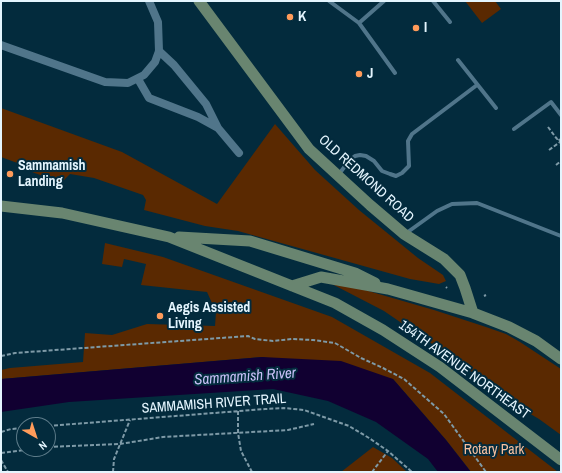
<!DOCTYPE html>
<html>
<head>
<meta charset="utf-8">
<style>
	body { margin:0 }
	#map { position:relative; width:562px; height:473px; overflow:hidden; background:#032b3d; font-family:"Archivo Narrow",sans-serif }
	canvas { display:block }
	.frame { position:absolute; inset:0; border:2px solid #e4f5fe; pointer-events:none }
	.north { position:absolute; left:16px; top:417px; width:40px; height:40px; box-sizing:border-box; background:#032b3d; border:1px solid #5d7c8a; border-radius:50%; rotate:141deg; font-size:11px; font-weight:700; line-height:16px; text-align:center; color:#e4f5fe }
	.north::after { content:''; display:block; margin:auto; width:14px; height:18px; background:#ff9b5a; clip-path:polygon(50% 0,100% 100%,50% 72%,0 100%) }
</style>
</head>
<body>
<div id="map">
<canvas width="562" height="473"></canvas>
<div class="frame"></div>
<div class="north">N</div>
</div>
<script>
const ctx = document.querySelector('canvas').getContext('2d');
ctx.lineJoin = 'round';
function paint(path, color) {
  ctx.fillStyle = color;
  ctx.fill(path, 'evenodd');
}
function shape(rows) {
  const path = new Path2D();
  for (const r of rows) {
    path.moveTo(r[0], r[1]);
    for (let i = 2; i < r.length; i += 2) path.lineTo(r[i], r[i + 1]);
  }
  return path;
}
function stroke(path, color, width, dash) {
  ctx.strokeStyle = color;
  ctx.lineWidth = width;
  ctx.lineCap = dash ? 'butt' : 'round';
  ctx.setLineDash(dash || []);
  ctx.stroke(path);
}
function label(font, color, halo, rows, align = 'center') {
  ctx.font = font + ' "Archivo Narrow",sans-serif';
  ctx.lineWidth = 4;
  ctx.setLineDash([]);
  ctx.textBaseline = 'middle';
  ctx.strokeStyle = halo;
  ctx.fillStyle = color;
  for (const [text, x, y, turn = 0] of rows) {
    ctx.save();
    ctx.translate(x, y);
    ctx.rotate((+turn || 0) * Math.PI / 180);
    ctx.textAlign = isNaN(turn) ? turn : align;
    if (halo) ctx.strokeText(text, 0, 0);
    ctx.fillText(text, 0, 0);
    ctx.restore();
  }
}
paint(shape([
	[465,1,495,1,501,9,482,23],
	[1,108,122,152,217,204,275,124,315,170,359,210,418,258,443,275,446,281,439,284,410,279,238,231,205,226,144,210,146,200,143,195,94,178,70,174,62,182,51,179,32,172,20,164,1,157],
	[105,243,163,257,332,317,430,373,558,472,471,472,446,440,393,379,262,357,1,379,1,370,10,368,83,362,85,333,112,335,147,324,215,326,216,312,207,292,141,285,146,264,124,259,122,267,102,264],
	[330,283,358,288,434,310,486,327,506,334,520,342,561,369,561,435,539,419,515,405,460,363,384,311],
	[373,447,392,458,407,472,341,472]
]), '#5a2901');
paint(shape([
	[262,357,341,361,393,379,446,440,471,472,438,472,428,459,376,422,328,401,273,389,69,402,1,412,1,379]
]), '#110031');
stroke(shape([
	[548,127,557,139,559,138,561,146],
	[549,150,560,142],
	[556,165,561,161],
	[446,287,447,288],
	[484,296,486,295],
	[1,356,15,353,248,336,255,339,273,341,292,339,313,340,335,343,361,358,383,368,404,379,444,414,486,472],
	[238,411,238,433,241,451,252,472],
	[48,426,265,409,284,408,304,410,349,426,369,438,388,451,412,472],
	[1,432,11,429,24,428],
	[48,447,120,444,163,437,288,430,314,424],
	[1,453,33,449],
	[1,460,8,472],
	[113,472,114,459,130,420],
	[372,472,388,451]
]), '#7e9aa7', 2, [4, 2]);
stroke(shape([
	[329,1,359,23,395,73],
	[433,1,450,22],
	[359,23,384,1],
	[458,60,496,108],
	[514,129,551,102,561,115],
	[339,174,349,161,355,156,360,155,366,156,374,161,382,171,390,174,396,176,402,173,409,166,408,141,412,134,477,85],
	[405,234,437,211,452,204,477,203,561,236]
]), '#50758a', 4);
stroke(shape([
	[1,45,105,82,128,83,144,75,155,62,159,51,158,22,149,1],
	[138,79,149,98,198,117,218,128,206,104,174,65,159,51],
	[218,128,239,153]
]), '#50758a', 8);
stroke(shape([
	[199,1,309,149,370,205,404,234,444,259,460,275,465,288,473,313],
	[1,206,62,213,169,237,335,303,383,330,440,367,561,460],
	[179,237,250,241,355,273,375,283],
	[292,286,321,277,388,289,473,313,509,327,536,341,561,359]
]), '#698570', 11);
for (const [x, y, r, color] of [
	[290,17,4,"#ff9b5a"],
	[416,28,4,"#ff9b5a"],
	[359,74,4,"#ff9b5a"],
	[10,174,4,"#ff9b5a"],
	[160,316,4,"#ff9b5a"]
]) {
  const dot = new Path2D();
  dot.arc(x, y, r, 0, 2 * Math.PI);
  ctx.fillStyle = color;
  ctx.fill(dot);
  stroke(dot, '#032b3d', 1.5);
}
label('bold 14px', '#e4f5fe', '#032b3d', [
	["K",298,17],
	["I",424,28],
	["J",367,74],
	["Sammamish",18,166],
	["Landing",18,182],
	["Aegis Assisted",168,308],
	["Living",168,324]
], 'left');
label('14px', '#e4f5fe', '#032b3d', [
	["OLD REDMOND ROAD",366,179,42],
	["154TH AVENUE NORTHEAST",464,370,36],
	["SAMMAMISH RIVER TRAIL",214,404,-4]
]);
label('14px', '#f8c1a0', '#032b3d', [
	["Rotary Park",494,450]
]);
label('italic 15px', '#c8bff6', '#032b3d', [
	["Sammamish River",245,377,-4]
]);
</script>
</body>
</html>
